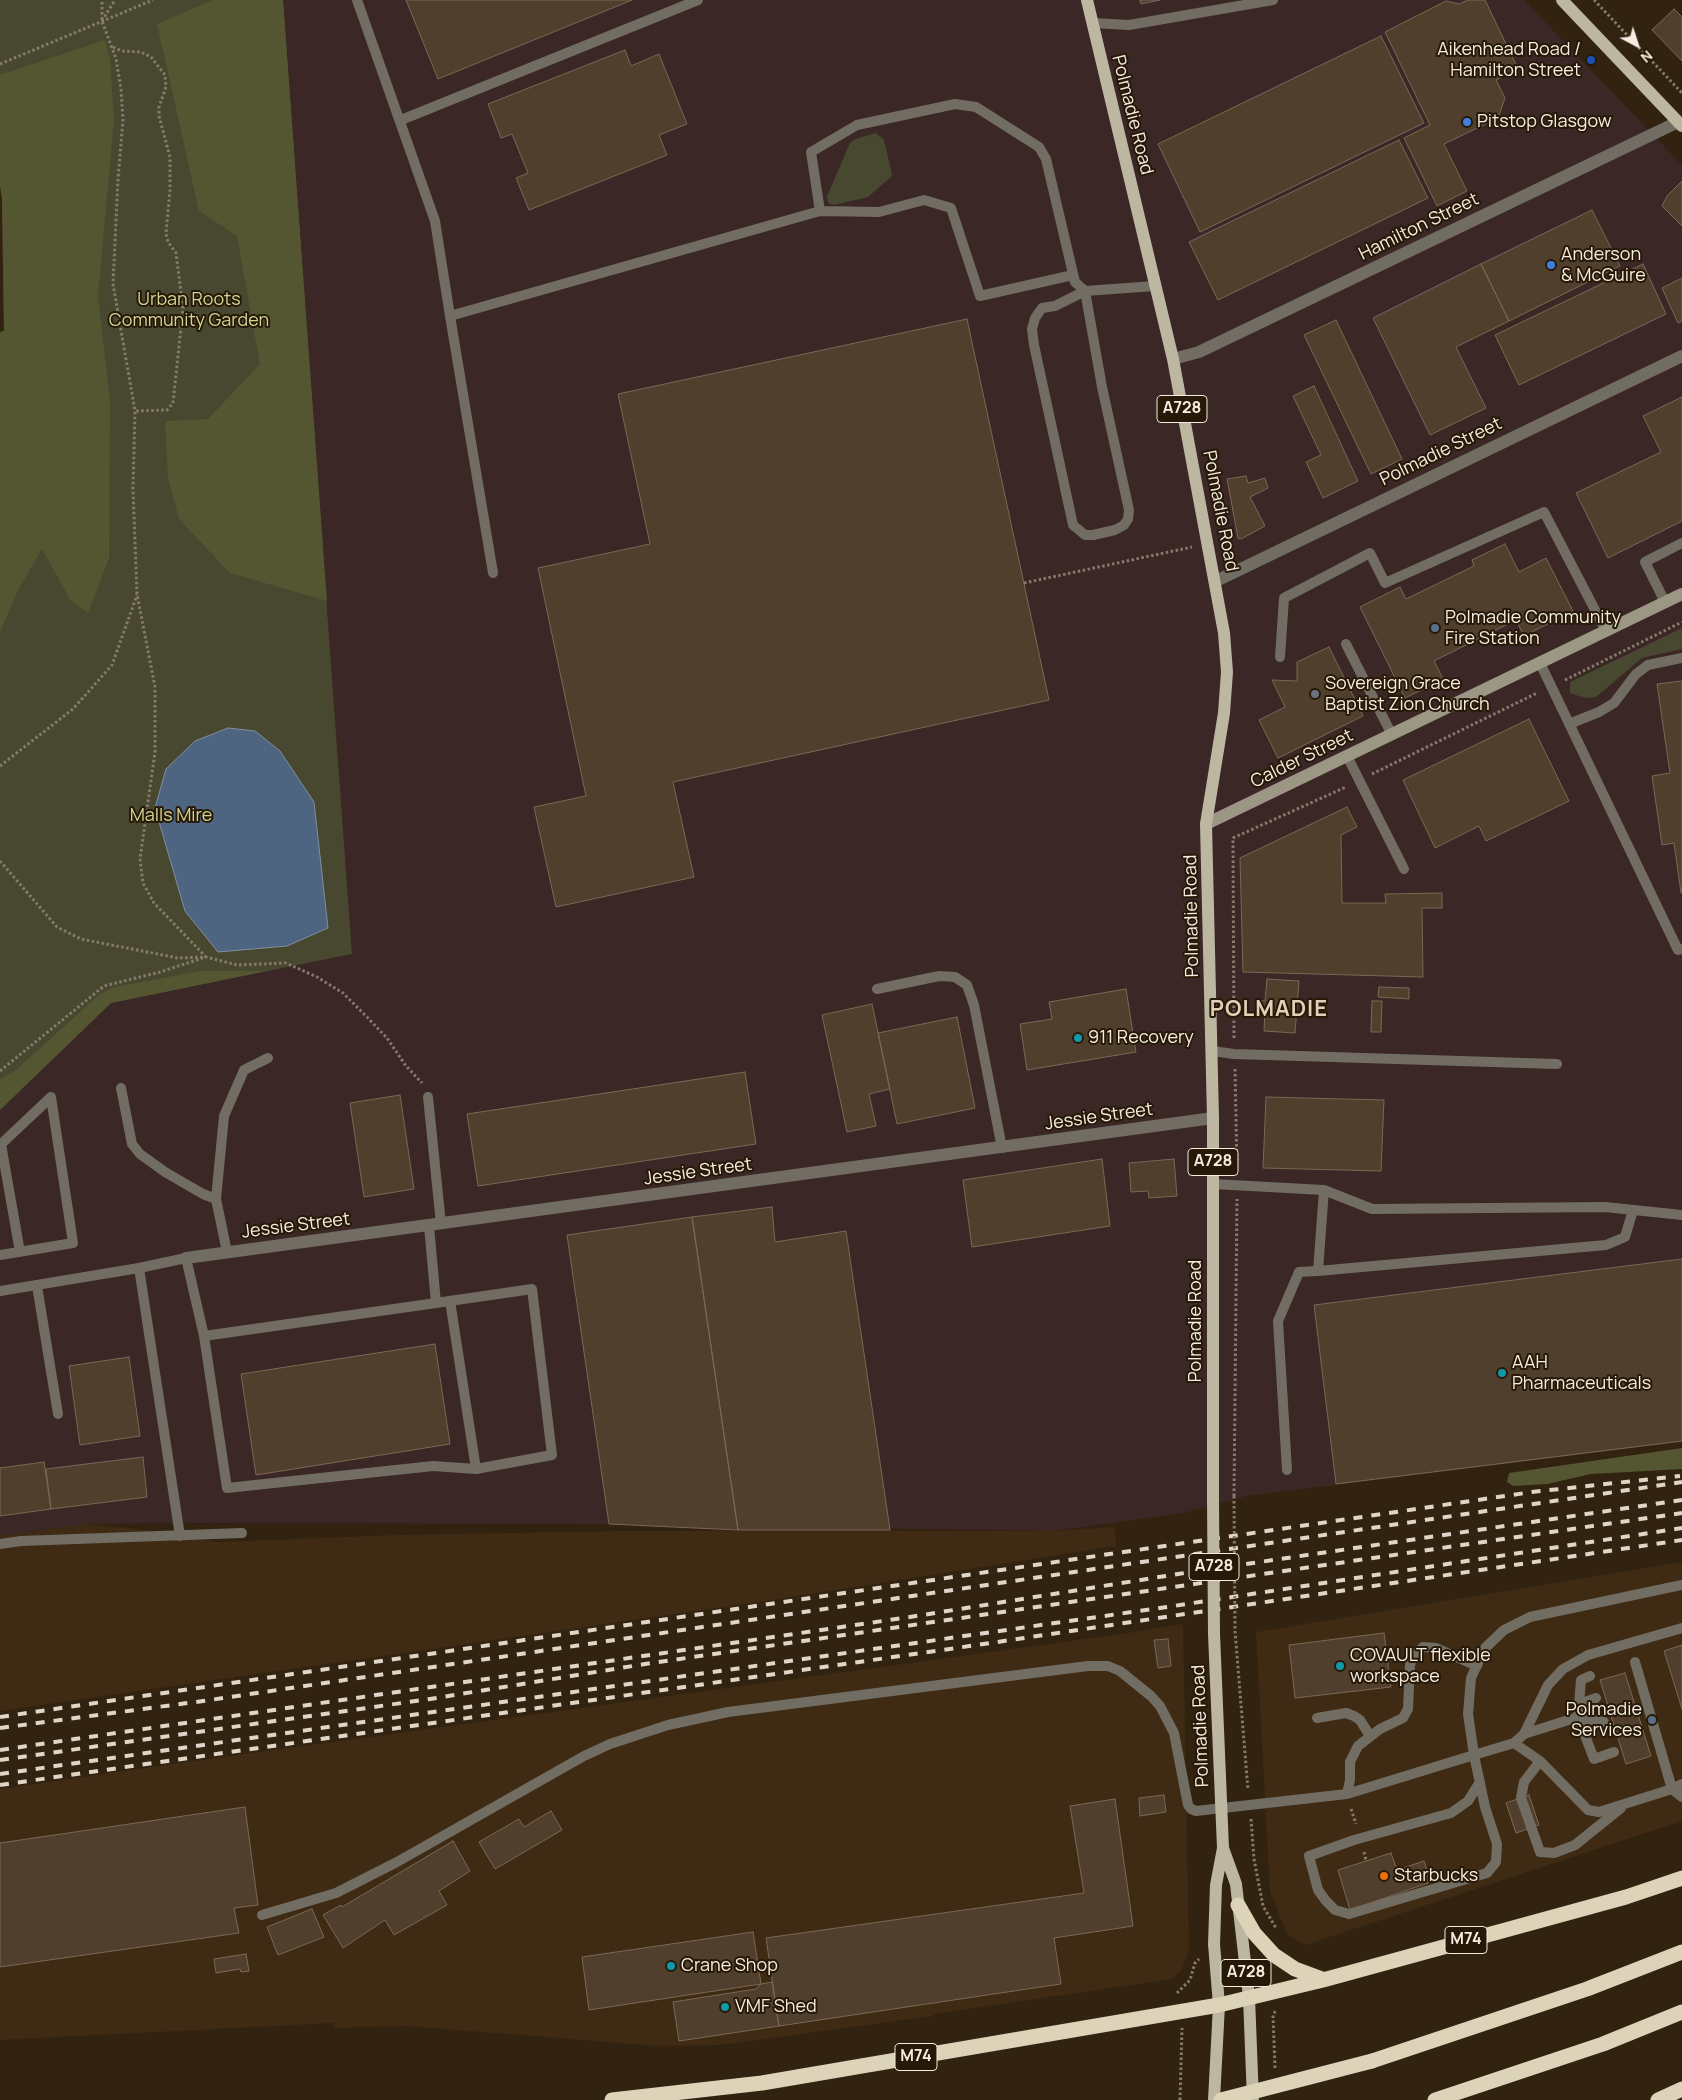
<!DOCTYPE html>
<html>
<head>
<meta charset="utf-8">
<style>
	body { margin:0 }
	#map { position:relative; width:1682px; height:2100px; overflow:hidden; background:#322210; font-family:Manrope,sans-serif }
	canvas { display:block }
	.north { position:absolute; left:1612px; top:20px; width:50px; height:50px; -webkit-text-stroke:4px #271907; paint-order:stroke; rotate:140deg; font-size:14px; font-weight:700; line-height:20px; text-align:center; color:#f7ece1 }
	.north::after { content:''; display:block; margin:auto; width:18px; height:22px; background:#f7ece1; clip-path:polygon(50% 0,100% 100%,50% 72%,0 100%) }
</style>
</head>
<body>
<div id="map">
<canvas width="1682" height="2100"></canvas>
<div class="north">N</div>
</div>
<script>
const ctx = document.querySelector('canvas').getContext('2d');
ctx.lineJoin = 'round';
function paint(path, color) {
  ctx.fillStyle = color;
  ctx.fill(path, 'evenodd');
}
function shape(rows) {
  const path = new Path2D();
  for (const r of rows) {
    path.moveTo(r[0], r[1]);
    for (let i = 2; i < r.length; i += 2) path.lineTo(r[i], r[i + 1]);
  }
  return path;
}
function stroke(path, color, width, dash) {
  ctx.strokeStyle = color;
  ctx.lineWidth = width;
  ctx.lineCap = dash ? 'butt' : 'round';
  ctx.setLineDash(dash || []);
  ctx.stroke(path);
}
function label(font, color, halo, rows, align = 'center') {
  ctx.font = font + ' Manrope,sans-serif';
  ctx.lineWidth = 4;
  ctx.setLineDash([]);
  ctx.textBaseline = 'middle';
  ctx.strokeStyle = halo;
  ctx.fillStyle = color;
  for (const [text, x, y, turn = 0] of rows) {
    ctx.save();
    ctx.translate(x, y);
    ctx.rotate((+turn || 0) * Math.PI / 180);
    ctx.textAlign = isNaN(turn) ? turn : align;
    if (halo) ctx.strokeText(text, 0, 0);
    ctx.fillText(text, 0, 0);
    ctx.restore();
  }
}
paint(shape([
	[85,1524,146,1530,218,1542,397,1535,619,1531,1054,1531,1115,1527,1116,1546,766,1601,0,1711,0,1536],
	[1682,1562,1682,1821,1305,1945,1287,1934,1270,1892,1256,1632],
	[1183,1624,1189,1950,1182,1969,1173,1979,933,2014,933,2016,721,2045,658,2046,407,2026,333,2028,333,2023,0,2040,0,1789,172,1764,1122,1634]
]), '#3f2b13');
paint(shape([
	[283,0,1524,0,1682,165,1682,1442,1247,1496,1183,1513,1054,1531,609,1524,189,1523,85,1524,0,1536,0,1110,111,1003,352,954]
]), '#3b2725');
paint(shape([
	[0,0,283,0,352,954,111,1003,0,1110,0,332,4,331,2,199,0,185],
	[876,133,884,140,892,174,891,177,868,197,834,205,828,203,827,196,850,143,855,139],
	[1682,628,1682,649,1642,658,1596,697,1585,698,1570,693,1570,682]
]), '#47482f');
paint(shape([
	[213,0,283,0,327,601,230,573,179,519,168,478,165,421,208,419,260,364,237,236,199,211,157,24],
	[105,40,110,59,114,120,98,296,110,401,109,558,88,613,71,601,42,549,17,592,0,632,0,332,4,331,2,199,0,185,0,75],
	[201,971,267,971,111,1003,0,1110,0,1079,16,1070,100,994,114,987],
	[1682,1448,1682,1469,1591,1474,1547,1484,1513,1486,1507,1482,1509,1473]
]), '#545632');
const water = shape([
	[228,728,255,731,280,751,314,802,328,928,287,946,218,952,185,911,155,808,166,769,195,741,228,728]
]);
paint(water, '#4e6582');
stroke(water, '#818e9e', 1);
const building = shape([
	[406,0,632,0,438,79,406,0],
	[1140,0,1160,0,1141,4,1140,0],
	[1468,0,1485,0,1518,69,1496,80,1505,98,1498,118,1444,144,1467,191,1437,206,1404,138,1430,125,1385,32,1446,1,1459,4,1468,0],
	[1674,9,1682,17,1682,61,1652,30,1674,9],
	[1381,36,1424,123,1200,232,1158,144,1381,36],
	[625,50,631,66,659,54,687,124,659,135,667,155,529,210,516,178,528,173,512,134,501,138,488,104,625,50],
	[1399,140,1428,198,1218,300,1189,242,1399,140],
	[1682,181,1682,226,1662,206,1667,196,1682,181],
	[1592,210,1620,266,1509,321,1481,264,1592,210],
	[1481,264,1509,321,1456,347,1486,408,1430,435,1373,318,1481,264],
	[1643,264,1666,314,1519,385,1495,335,1643,264],
	[1682,278,1682,321,1678,323,1662,288,1682,278],
	[967,319,1049,700,673,782,694,877,556,907,534,807,586,796,538,568,650,544,618,394,967,319],
	[1336,320,1402,459,1371,474,1304,335,1336,320],
	[1314,386,1358,481,1323,498,1306,462,1321,455,1293,396,1314,386],
	[1682,397,1682,521,1608,558,1576,493,1661,452,1643,416,1682,397],
	[1246,476,1248,483,1265,478,1268,488,1250,497,1265,526,1241,539,1238,538,1227,479,1246,476],
	[1505,544,1519,572,1546,558,1573,611,1524,636,1516,620,1434,661,1443,679,1405,698,1360,607,1400,587,1406,599,1474,566,1472,560,1505,544],
	[1329,647,1363,716,1278,758,1259,720,1285,707,1272,680,1297,681,1297,662,1329,647],
	[1682,681,1682,893,1681,893,1674,843,1662,845,1652,776,1670,773,1657,684,1682,681],
	[1529,719,1569,801,1486,841,1479,826,1435,848,1403,780,1529,719],
	[1347,807,1357,827,1341,835,1342,903,1386,903,1385,894,1442,893,1442,908,1422,908,1423,977,1243,972,1240,858,1347,807],
	[1267,979,1299,981,1295,1033,1264,1031,1265,1010,1256,1010,1257,1000,1265,1001,1267,979],
	[1379,987,1409,988,1409,999,1378,997,1379,987],
	[1126,989,1136,1052,1027,1070,1020,1024,1052,1019,1049,1002,1126,989],
	[1372,1001,1382,1001,1381,1032,1371,1032,1372,1001],
	[872,1004,890,1089,869,1094,876,1126,847,1132,822,1015,872,1004],
	[957,1017,975,1108,897,1124,878,1033,957,1017],
	[745,1072,756,1144,478,1186,467,1114,745,1072],
	[400,1095,414,1189,364,1197,350,1103,400,1095],
	[1266,1097,1384,1100,1381,1171,1263,1168,1266,1097],
	[1102,1159,1110,1226,972,1247,963,1180,1102,1159],
	[1174,1159,1177,1196,1149,1198,1148,1191,1131,1192,1129,1163,1174,1159],
	[772,1207,775,1242,846,1231,890,1530,738,1530,692,1217,772,1207],
	[692,1217,738,1530,609,1524,567,1235,692,1217],
	[1682,1259,1682,1441,1336,1484,1314,1305,1682,1259],
	[435,1344,450,1444,256,1475,241,1374,435,1344],
	[129,1357,140,1436,80,1445,69,1366,129,1357],
	[143,1457,147,1497,51,1509,46,1469,143,1457],
	[44,1462,51,1509,0,1516,0,1468,44,1462],
	[1384,1633,1391,1687,1295,1698,1289,1645,1384,1633],
	[1168,1639,1171,1666,1158,1668,1154,1640,1168,1639],
	[1682,1645,1682,1709,1664,1651,1682,1645],
	[1625,1673,1651,1756,1626,1764,1600,1680,1625,1673],
	[1164,1795,1166,1812,1140,1816,1139,1798,1164,1795],
	[1529,1795,1539,1825,1516,1833,1506,1803,1529,1795],
	[1115,1799,1133,1926,1054,1938,1061,1984,779,2026,766,1938,1084,1893,1070,1806,1115,1799],
	[245,1807,258,1905,234,1908,239,1933,0,1967,0,1843,245,1807],
	[551,1811,562,1830,495,1869,479,1842,519,1819,524,1827,551,1811],
	[453,1841,470,1871,439,1891,447,1905,394,1935,385,1920,343,1948,323,1915,341,1905,342,1907,453,1841],
	[1391,1853,1397,1870,1424,1861,1431,1882,1350,1910,1338,1870,1391,1853],
	[312,1909,324,1937,278,1955,267,1927,312,1909],
	[753,1932,761,1984,589,2010,582,1957,753,1932],
	[246,1954,249,1971,241,1972,240,1969,216,1973,214,1959,246,1954],
	[772,1982,779,2026,679,2041,673,2002,756,1989,761,1984,772,1982]
]);
paint(building, '#503f2d');
stroke(building, '#7b6855', 1);
stroke(shape([
	[1594,0,1682,93],
	[102,21,115,0],
	[113,47,122,51,141,52,151,57,165,75,166,87,159,107,159,116,170,157,170,190,166,233,168,242,176,253,183,308,173,403,167,410,135,411],
	[0,64,153,0],
	[1024,583,1192,547],
	[1565,680,1682,622],
	[0,766,73,709,112,665,137,595],
	[1372,774,1537,693],
	[0,861,57,927,81,939,178,958,206,957,237,965,286,963,317,977,343,993,366,1016,387,1038,406,1066,422,1083],
	[1234,1038,1233,838,1346,787],
	[1235,1069,1237,1170],
	[0,1071,104,986,160,972,206,957,154,903,143,883,140,859,155,752,155,687,137,594,133,489,135,411,113,284,118,179,123,120,121,89,116,59,102,21,102,0],
	[1234,1496,1237,1199],
	[1235,1631,1248,1790],
	[1351,1809,1356,1824],
	[1251,1819,1254,1859,1263,1906,1276,1928],
	[1364,1852,1366,1861],
	[1177,1993,1190,1980,1195,1963,1199,1959],
	[1275,2068,1273,2015,1276,2010],
	[1180,2100,1182,2028]
]), '#887a6b', 3, [2.5, 2.5]);
stroke(shape([
	[357,0,435,221,450,316,820,211,811,152,857,125,955,104,976,107,1039,147,1046,159,1075,282,1085,291,1155,286],
	[1092,23,1129,25,1273,0],
	[401,120,698,0],
	[820,211,879,212,924,200,951,208,980,296,1073,275],
	[1085,291,1102,387,1129,510,1128,519,1124,525,1115,530,1093,535,1085,535,1073,525,1034,345,1032,329,1035,318,1042,308,1055,306,1085,291],
	[450,316,493,573],
	[1665,602,1645,562,1682,543],
	[1346,644,1392,735],
	[1280,657,1284,598,1370,553,1385,583,1544,512,1606,631],
	[1540,663,1678,950,1682,949],
	[1569,724,1599,712,1614,703,1636,674,1648,665,1682,658],
	[1347,756,1404,869],
	[877,989,939,976,955,977,967,985,974,1005,1002,1148],
	[1212,1051,1234,1054,1557,1064],
	[121,1088,132,1144,140,1154,165,1172,203,1194,216,1199,227,1252],
	[428,1097,441,1224],
	[1,1144,20,1252],
	[0,1145,51,1097,73,1243,0,1255],
	[1213,1184,1324,1190,1372,1209,1605,1207,1682,1215],
	[216,1199,224,1116,244,1070,268,1058],
	[429,1226,436,1303,532,1289,552,1455,476,1469,433,1466,227,1488,204,1336,436,1303],
	[139,1268,180,1536],
	[1318,1271,1606,1245,1625,1237,1633,1210],
	[37,1286,58,1414],
	[0,1291,139,1268,186,1258,204,1336],
	[450,1301,476,1469],
	[1287,1470,1278,1321,1299,1272,1318,1271,1324,1190],
	[0,1544,21,1541,242,1533],
	[1580,1704,1596,1698],
	[1578,1717,1594,1759,1614,1752],
	[1578,1717,1604,1722],
	[1317,1718,1346,1713,1354,1716,1360,1720,1370,1736],
	[1524,1734,1548,1685,1563,1669,1588,1655,1682,1628],
	[1514,1743,1540,1761,1588,1810,1599,1812,1672,1789,1635,1662],
	[1540,1761,1524,1782,1521,1798,1540,1852,1554,1853,1575,1845,1621,1808],
	[1480,1782,1468,1801,1451,1813,1354,1840,1309,1856,1318,1890,1326,1901,1335,1910,1349,1914,1487,1873,1496,1862,1497,1844,1485,1807,1474,1755,1514,1743,1524,1734,1578,1717,1581,1680,1590,1676],
	[1682,1784,1672,1789,1682,1797],
	[1347,1794,1350,1780,1350,1762,1358,1746,1380,1729,1403,1718,1408,1709,1410,1665,1414,1655,1423,1647,1436,1648,1477,1666],
	[262,1915,336,1893,397,1862,584,1756,610,1744,668,1725,728,1712,1088,1666,1108,1666,1120,1671,1151,1696,1160,1706,1174,1733,1188,1805,1191,1809,1196,1811,1347,1794,1474,1755,1468,1714,1471,1678,1485,1648,1504,1630,1530,1617,1682,1585]
]), '#716d63', 10);
stroke(shape([
	[1173,359,1199,352,1678,122],
	[1216,581,1682,356],
	[186,1258,1213,1118]
]), '#716d63', 12);
stroke(shape([
	[1206,824,1682,594]
]), '#9c9685', 12);
stroke(shape([
	[1087,0,1173,359,1224,633,1227,672,1224,713,1206,824,1213,1118,1213,1500],
	[1562,0,1682,126],
	[1223,1848,1236,1884,1249,1997,1253,2100],
	[1214,2100,1219,2005,1214,1944,1216,1885,1223,1848,1214,1634]
]), '#bdb6a0', 12);
stroke(shape([
	[1238,1905,1254,1933,1274,1955,1295,1969,1322,1979],
	[1372,2061,1587,1989,1682,1952],
	[612,2100,762,2083,1219,2005,1323,1980,1626,1897,1682,1878],
	[1435,2100,1603,2044,1682,2012],
	[1658,2100,1682,2089]
]), '#dcd3b8', 15);
stroke(shape([
	[0,1717,1532,1492,1680,1476],
	[0,1728,203,1701,1682,1482],
	[0,1750,910,1617,1178,1574,1682,1500],
	[0,1760,430,1699,645,1664,1682,1513],
	[0,1774,1167,1607,1682,1528],
	[0,1785,977,1645,1682,1540]
]), '#e0d5c9', 4, [9, 9]);
stroke(shape([
	[1234,1496,1235,1631]
]), '#887a6b', 3, [2.5, 2.5]);
stroke(shape([
	[1213,1500,1214,1634]
]), '#bdb6a0', 12);
stroke(shape([
	[1221,2100,1372,2061]
]), '#dcd3b8', 15);
for (const [x, y, r, color] of [
	[1591,60,5,"#1a4fb4"],
	[1467,122,5,"#3f7fe0"],
	[1551,265,5,"#3f7fe0"],
	[1435,628,5,"#5c6f8a"],
	[1315,694,5,"#6b7280"],
	[1078,1038,5,"#0f9aa8"],
	[1502,1373,5,"#0f9aa8"],
	[1340,1666,5,"#0f9aa8"],
	[1652,1720,5,"#5c6f8a"],
	[1384,1876,5,"#e8710a"],
	[671,1966,5,"#0f9aa8"],
	[725,2007,5,"#0f9aa8"]
]) {
  const dot = new Path2D();
  dot.arc(x, y, r, 0, 2 * Math.PI);
  ctx.fillStyle = color;
  ctx.fill(dot);
  stroke(dot, '#271907', 2);
}
for (const [x, y, w] of [
	[1182,409,50],
	[1213,1162,50],
	[1214,1567,50],
	[1466,1940,42],
	[1246,1973,50],
	[916,2057,42]
]) {
  const box = new Path2D();
  box.roundRect(x - w / 2, y - 13.5, w, 27, 4);
  ctx.fillStyle = '#271907';
  ctx.fill(box);
  stroke(box, '#f7ece1', 1);
}
label('bold 16px', '#f7ece1', null, [
	["A728",1182,409],
	["A728",1213,1162],
	["A728",1214,1567],
	["M74",1466,1940],
	["A728",1246,1973],
	["M74",916,2057]
]);
label('18px', '#f7ece1', '#271907', [
	["Aikenhead Road /",1581,50,"right"],
	["Hamilton Street",1581,71,"right"],
	["Pitstop Glasgow",1477,122],
	["Anderson",1561,255],
	["& McGuire",1561,276],
	["Polmadie Community",1445,618],
	["Fire Station",1445,639],
	["Sovereign Grace",1325,684],
	["Baptist Zion Church",1325,705],
	["911 Recovery",1088,1038],
	["AAH",1512,1363],
	["Pharmaceuticals",1512,1384],
	["COVAULT flexible",1350,1656],
	["workspace",1350,1677],
	["Polmadie",1642,1710,"right"],
	["Services",1642,1731,"right"],
	["Starbucks",1394,1876],
	["Crane Shop",681,1966],
	["VMF Shed",735,2007]
], 'left');
label('18px', '#f7ece1', '#271907', [
	["Polmadie Road",1132,115,76],
	["Hamilton Street",1419,227,-26],
	["Polmadie Street",1441,452,-26],
	["Polmadie Road",1220,511,79],
	["Calder Street",1302,759,-26],
	["Polmadie Road",1192,916,-91],
	["Jessie Street",1099,1117,-8],
	["Jessie Street",698,1172,-8],
	["Jessie Street",296,1226,-7],
	["Polmadie Road",1196,1321,-90],
	["Polmadie Road",1201,1726,-92]
]);
label('18px', '#d1d494', '#271907', [
	["Urban Roots",189,300],
	["Community Garden",189,321],
	["Malls Mire",171,816]
]);
ctx.letterSpacing = '1px';
label('bold 22px', '#e3ceb8', '#271907', [
	["POLMADIE",1269,1010]
]);
ctx.letterSpacing = '0px';
</script>
</body>
</html>
